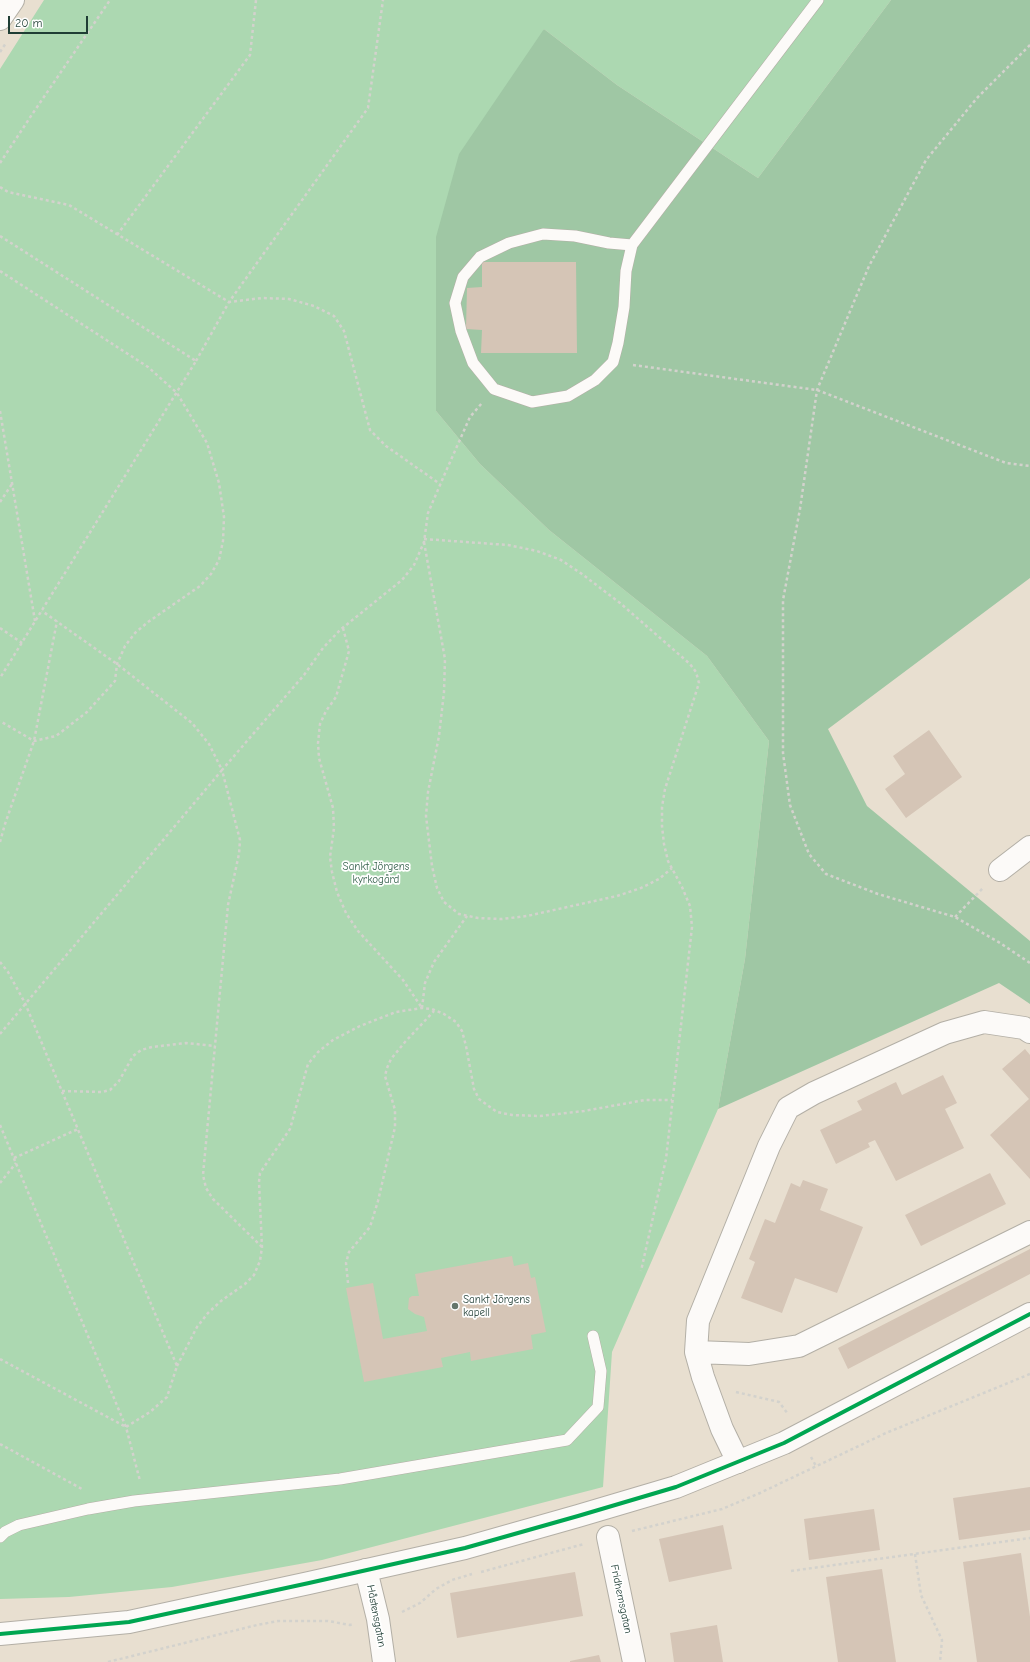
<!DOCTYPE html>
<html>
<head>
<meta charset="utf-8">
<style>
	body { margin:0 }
	#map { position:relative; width:1030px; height:1662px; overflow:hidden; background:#e8dfd0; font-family:"Comic Neue",sans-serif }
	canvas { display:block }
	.scale { position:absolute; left:8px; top:16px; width:80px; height:18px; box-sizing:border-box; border:2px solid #1f3d34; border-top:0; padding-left:5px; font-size:12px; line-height:14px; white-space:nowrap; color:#1f3d34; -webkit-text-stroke:3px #fff; paint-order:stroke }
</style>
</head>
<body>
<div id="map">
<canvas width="1030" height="1662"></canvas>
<div class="scale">20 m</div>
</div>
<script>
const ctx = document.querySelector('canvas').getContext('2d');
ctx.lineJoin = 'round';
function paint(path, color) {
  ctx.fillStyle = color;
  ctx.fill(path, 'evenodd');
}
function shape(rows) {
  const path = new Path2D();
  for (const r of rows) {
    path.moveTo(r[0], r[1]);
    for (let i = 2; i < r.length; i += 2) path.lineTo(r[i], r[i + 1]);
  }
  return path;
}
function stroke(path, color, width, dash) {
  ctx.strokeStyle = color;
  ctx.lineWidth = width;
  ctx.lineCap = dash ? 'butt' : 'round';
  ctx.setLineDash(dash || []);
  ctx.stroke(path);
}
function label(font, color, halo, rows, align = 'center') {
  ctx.font = font + ' "Comic Neue",sans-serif';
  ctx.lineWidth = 3.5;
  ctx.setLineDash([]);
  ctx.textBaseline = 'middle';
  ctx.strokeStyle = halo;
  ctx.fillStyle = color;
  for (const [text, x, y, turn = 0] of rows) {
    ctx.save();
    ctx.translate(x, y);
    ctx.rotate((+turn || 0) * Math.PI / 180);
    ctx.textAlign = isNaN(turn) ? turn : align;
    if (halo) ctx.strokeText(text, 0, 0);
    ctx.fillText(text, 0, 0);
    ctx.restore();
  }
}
paint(shape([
	[44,0,891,0,758,178,617,85,544,29,436,411,480,464,549,530,707,656,769,741,745,959,718,1109,612,1352,603,1487,322,1560,172,1587,69,1597,0,1599,0,69]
]), '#acd8b1');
paint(shape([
	[891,0,1030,0,1030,578,828,729,867,806,1030,941,1030,1004,999,983,718,1109,745,959,769,741,707,656,549,530,480,464,436,411,436,237,459,154,544,29,617,85,758,178]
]), '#9fc7a4');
paint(shape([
	[482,262,576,262,577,353,481,353,482,330,466,329,467,288,482,287],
	[929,730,962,777,906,818,885,789,905,774,893,756],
	[1025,1049,1030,1055,1030,1179,990,1135,1029,1099,1002,1069],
	[943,1075,957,1103,945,1109,964,1148,896,1181,875,1140,868,1143,870,1147,836,1164,820,1130,862,1110,857,1101,896,1082,902,1095],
	[990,1173,1006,1204,921,1246,905,1215],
	[803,1180,828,1189,820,1210,863,1227,837,1293,795,1278,782,1313,741,1298,755,1262,749,1259,765,1219,775,1223,791,1183,800,1187],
	[1030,1249,1030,1274,848,1369,838,1348],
	[512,1256,514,1266,528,1263,531,1278,535,1277,546,1332,531,1335,533,1349,471,1361,470,1352,441,1358,443,1367,364,1382,346,1288,373,1283,383,1339,427,1331,424,1317,415,1314,408,1309,409,1298,412,1296,419,1296,415,1274],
	[1030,1487,1030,1530,959,1540,953,1498],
	[874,1509,880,1550,809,1560,804,1519],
	[723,1525,732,1569,669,1582,659,1539],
	[1021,1553,1030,1617,1030,1662,977,1662,963,1562],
	[882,1569,896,1662,838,1662,826,1577],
	[575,1572,583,1616,457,1638,450,1593],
	[717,1625,723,1662,674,1662,670,1633],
	[599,1655,601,1662,570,1662,570,1661]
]), '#d5c5b6');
const lane = shape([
	[632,245,609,243,575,236,543,234,509,243,480,257,463,277,455,303,461,331,473,363,494,389,532,402,568,396,595,380,613,362,618,343,624,307,626,271,632,245,818,0],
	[0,1537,5,1532,19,1525,88,1509,134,1501,340,1479,567,1440,598,1407,601,1371,593,1336]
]);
const street = shape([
	[0,19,13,0],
	[1000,870,1030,847],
	[696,1352,749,1354,799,1346,1030,1232],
	[738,1462,722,1429,703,1377,696,1352,698,1321,769,1146,788,1108,814,1093,945,1033,984,1022,1024,1028,1030,1032],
	[608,1537,634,1662],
	[366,1570,378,1619,384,1662]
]);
const secondary = shape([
	[0,1634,129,1622,309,1583,465,1548,578,1516,676,1487,784,1443,1030,1314]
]);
stroke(lane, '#b3afa6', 12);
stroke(street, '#b3afa6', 24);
stroke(secondary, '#b3afa6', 24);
stroke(shape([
	[1030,45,977,98,926,160,869,266,817,390,800,509,783,600,783,753,790,805,809,854,826,874,878,894,955,917,1000,943,1030,963],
	[0,52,6,43],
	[0,163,33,113,110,0],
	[0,187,8,192,69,205,229,302,262,298,289,299,314,306,334,316,344,331,370,430,386,446,440,484],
	[117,235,250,55,256,0],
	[0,236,196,361,0,678],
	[0,271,148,367,177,393,207,443,219,483,224,517,223,541,219,560,211,574,200,586,148,622,135,633,125,646,117,664,115,681,87,712,56,736,34,741,0,721],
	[196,361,229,302,368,108,383,0],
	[633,365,817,390,1006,463,1030,466],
	[0,411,35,621],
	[0,502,12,484],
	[424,539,508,545,537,551,561,560,582,574,620,603,690,664,696,672,699,683,665,789,662,807,662,826,664,844,668,861,682,887,690,906,692,927,666,1159,641,1271],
	[424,542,445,659,444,692,439,736,428,792,426,816,432,866,437,888,444,902,459,914,478,918,502,919,527,916,617,896,641,888,659,879,672,868],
	[0,628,22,643],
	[343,628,349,651,336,697,326,711,320,724,318,743,319,758,333,808,334,828,330,857,332,872,337,892,346,913,358,931,403,980,422,1008],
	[0,842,5,824,34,741,57,621],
	[955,917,983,888],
	[0,962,8,972,25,1003,177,1366,167,1397,150,1412,126,1427,140,1481],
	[422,1008,425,983,434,962,467,916],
	[0,1034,222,770,209,744,192,723,117,664,42,611],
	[62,1091,102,1092,110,1090,119,1081,133,1056,141,1050,152,1047,186,1043,215,1046],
	[0,1125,126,1427],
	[14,1158,78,1129],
	[0,1183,16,1163],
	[262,1247,213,1199,206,1188,203,1175,228,905,239,854,240,840,222,770,304,675,323,648,340,630,402,580,414,565,424,542,428,513,446,471,470,417,482,403],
	[348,1283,346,1263,349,1252,370,1227,378,1201,395,1127,395,1110,385,1076,387,1068,391,1059,405,1042,434,1011],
	[0,1359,126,1427],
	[177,1366,197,1327,208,1313,221,1301,245,1284,254,1275,260,1261,262,1247,259,1182,260,1173,290,1129,308,1064,318,1052,333,1040,360,1026,396,1012,422,1008,432,1009,444,1014,456,1022,462,1031,466,1046,474,1089,479,1099,497,1112,512,1115,540,1116,584,1111,645,1100,672,1100],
	[736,1392,779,1402,788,1414],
	[0,1444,82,1489],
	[811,1457,816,1466],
	[632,1531,722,1509,760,1493,886,1433,1030,1374],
	[915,1554,921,1595,942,1640,940,1662],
	[791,1571,1030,1538],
	[481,1572,584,1544],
	[402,1612,420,1603,436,1589,452,1580,472,1574],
	[108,1662,257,1625,278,1621,328,1621,350,1625,354,1624]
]), '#d3d2cd', 2.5, [3, 3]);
stroke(lane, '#fcfaf8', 11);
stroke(street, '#fcfaf8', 22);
stroke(secondary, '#fcfaf8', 22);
stroke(shape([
	[0,1634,129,1622,309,1583,465,1548,578,1516,676,1487,784,1443,1030,1314]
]), '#00a651', 4);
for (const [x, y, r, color] of [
	[455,1306,4,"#65766b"]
]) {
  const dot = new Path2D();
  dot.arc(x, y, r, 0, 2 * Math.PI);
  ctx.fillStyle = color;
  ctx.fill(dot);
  stroke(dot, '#fff', 1.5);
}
label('11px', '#36624d', '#fff', [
	["Sankt Jörgens",376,867],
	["kyrkogård",376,880]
]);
label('11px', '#1f3d34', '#fff', [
	["Sankt Jörgens",463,1300],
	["kapell",463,1313]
], 'left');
label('11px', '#1f3d34', '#fff', [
	["Fridhemsgatan",621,1599,78],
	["Håstensgatan",376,1616,79]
]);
</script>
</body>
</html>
